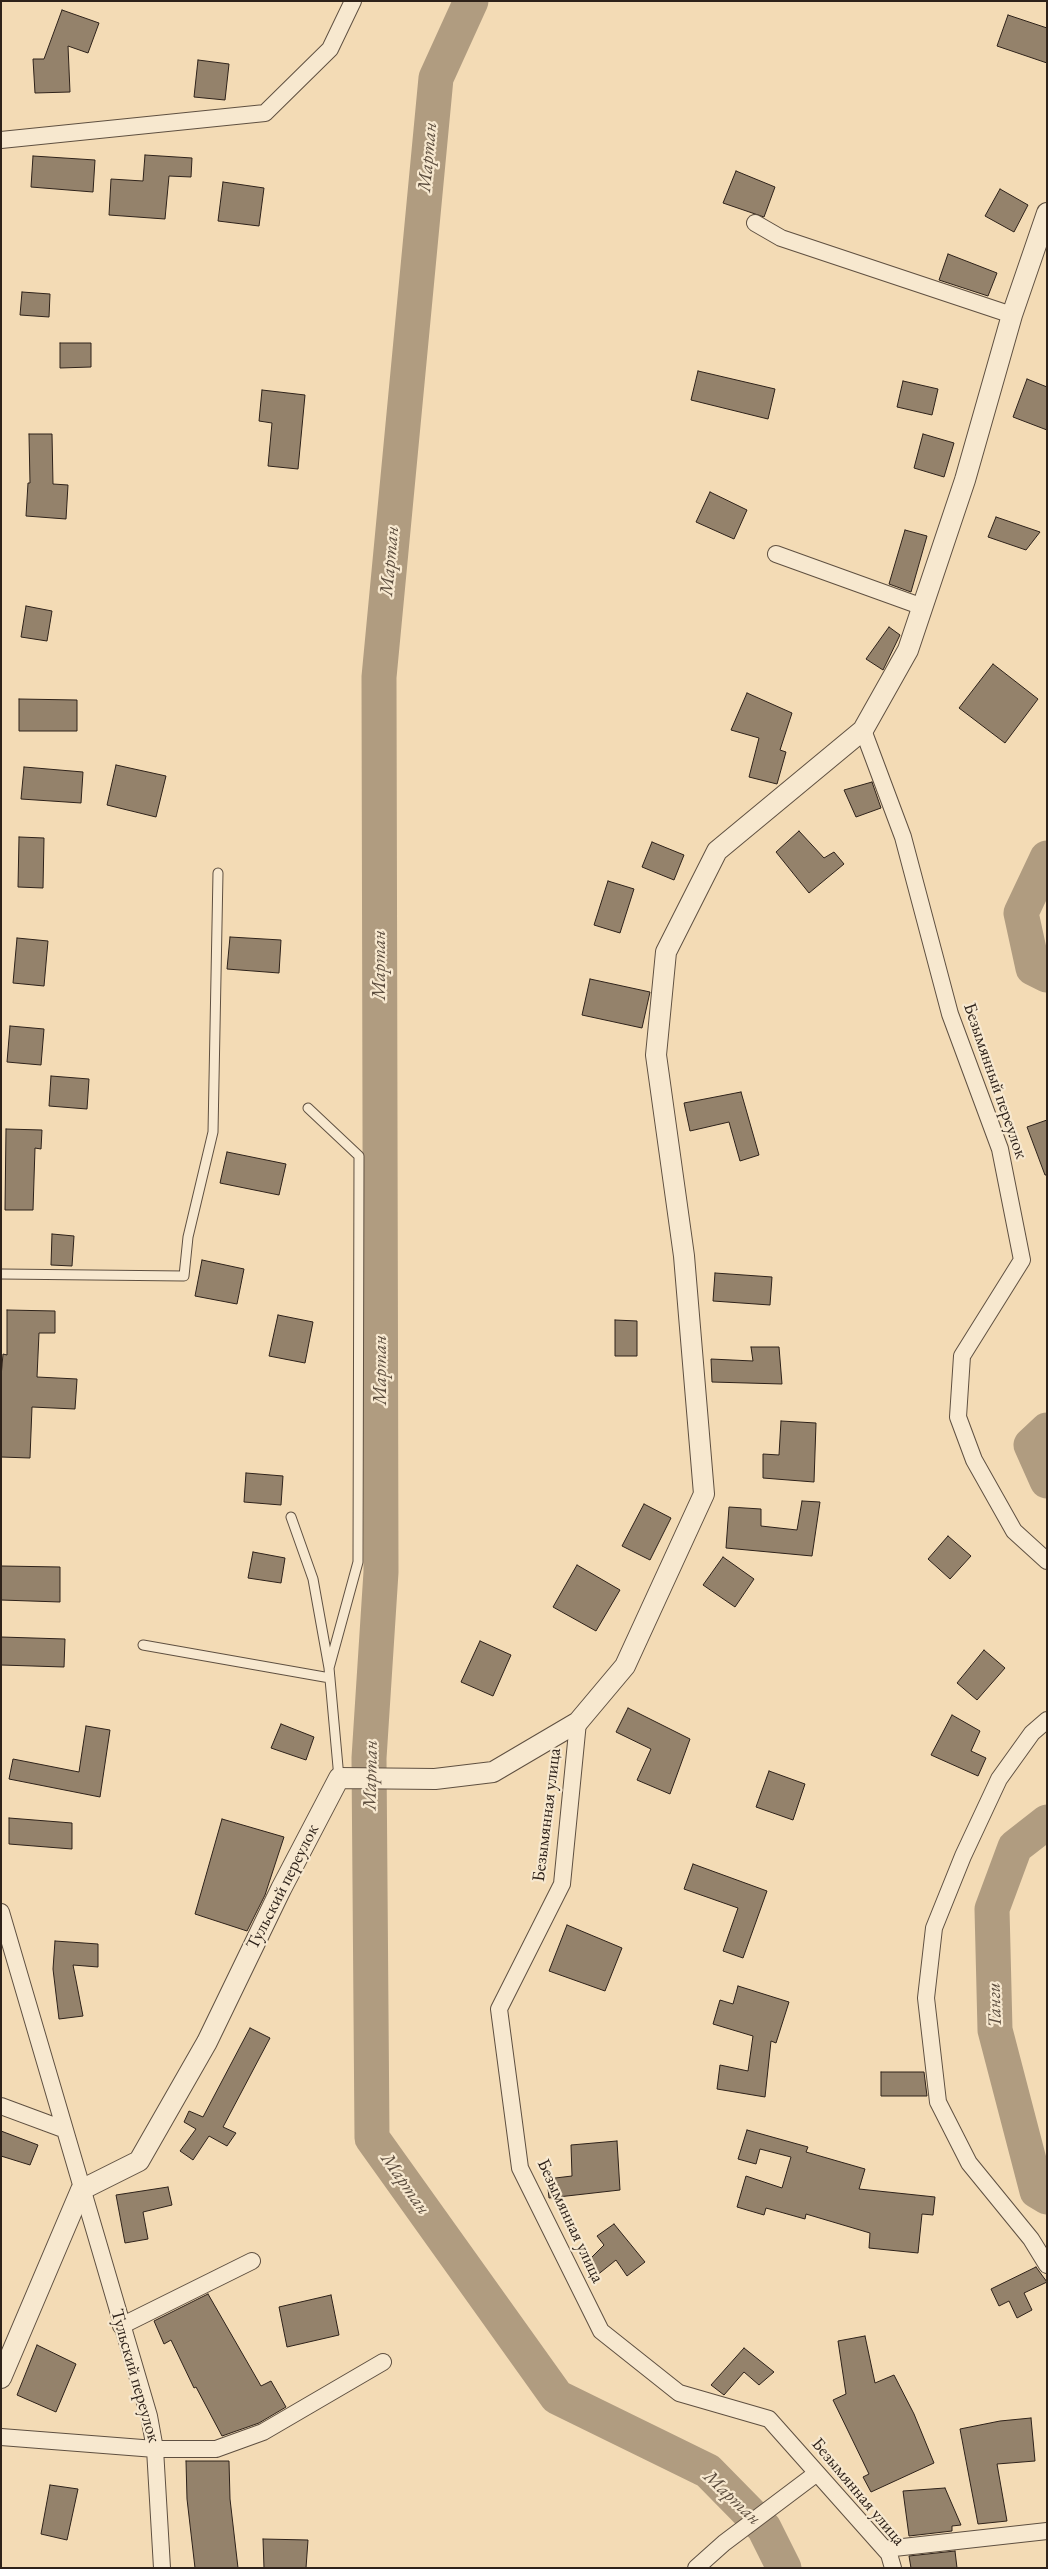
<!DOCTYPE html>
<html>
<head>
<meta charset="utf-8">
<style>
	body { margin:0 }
	#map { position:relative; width:1048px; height:2569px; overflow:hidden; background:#f3dbb5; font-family:"EB Garamond",serif }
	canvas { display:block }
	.frame { position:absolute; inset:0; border:2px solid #2e221a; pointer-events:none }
</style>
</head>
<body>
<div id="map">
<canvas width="1048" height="2569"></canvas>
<div class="frame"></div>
</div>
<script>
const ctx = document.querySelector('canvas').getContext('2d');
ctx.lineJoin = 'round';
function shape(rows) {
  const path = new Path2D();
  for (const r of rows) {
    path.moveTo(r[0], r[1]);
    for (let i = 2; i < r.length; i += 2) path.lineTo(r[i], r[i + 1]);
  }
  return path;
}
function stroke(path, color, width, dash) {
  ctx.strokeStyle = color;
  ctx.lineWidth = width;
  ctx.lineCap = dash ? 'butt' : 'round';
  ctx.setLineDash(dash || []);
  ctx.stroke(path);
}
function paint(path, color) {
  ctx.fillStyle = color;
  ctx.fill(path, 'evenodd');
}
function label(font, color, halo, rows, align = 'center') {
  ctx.font = font + ' "EB Garamond",serif';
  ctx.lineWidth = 4.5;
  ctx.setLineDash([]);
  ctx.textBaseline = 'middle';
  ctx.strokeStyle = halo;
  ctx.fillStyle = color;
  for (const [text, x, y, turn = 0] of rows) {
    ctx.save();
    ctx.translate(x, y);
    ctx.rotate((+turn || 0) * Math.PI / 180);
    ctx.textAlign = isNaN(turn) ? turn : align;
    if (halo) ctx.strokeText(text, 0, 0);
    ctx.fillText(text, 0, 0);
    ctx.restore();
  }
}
stroke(shape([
	[471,1,436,78,379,677,381,1572,369,1758,372,2138,557,2397,708,2471,764,2528,784,2568],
	[1047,858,1021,913,1033,968,1047,975],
	[1047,1430,1031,1445,1047,1481],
	[1047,1822,1015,1847,992,1909,995,2030,1037,2191,1047,2197]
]), '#b09c80', 35);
const building = shape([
	[62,10,99,23,88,53,68,46,70,92,35,93,33,59,44,59,62,10],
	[1008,15,1047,28,1047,63,997,46,1008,15],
	[198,60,229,64,225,100,194,97,198,60],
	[145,155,192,158,191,177,169,176,165,219,109,215,111,179,143,181,145,155],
	[33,156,95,160,93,192,31,187,33,156],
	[736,171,775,187,764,217,723,203,736,171],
	[223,182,264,188,259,226,218,221,223,182],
	[1000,189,1028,205,1014,232,985,216,1000,189],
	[948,254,997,273,988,296,939,280,948,254],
	[22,292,50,294,49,317,20,315,22,292],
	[60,343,91,343,91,367,60,368,60,343],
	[698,371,775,389,768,419,691,400,698,371],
	[1027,379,1047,387,1047,430,1013,417,1027,379],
	[903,381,938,389,932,415,897,407,903,381],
	[262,390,305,395,298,469,268,466,272,423,259,421,262,390],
	[29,434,52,434,53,484,68,485,66,519,26,516,28,483,30,483,29,434],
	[923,434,954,443,944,477,914,468,923,434],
	[710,492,747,510,734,539,696,522,710,492],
	[996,517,1040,532,1026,550,988,537,996,517],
	[905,530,927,536,911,592,889,584,905,530],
	[26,606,52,611,47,641,21,637,26,606],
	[889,627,900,635,883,670,866,659,889,627],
	[993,664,1038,699,1005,743,959,708,993,664],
	[747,693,792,713,780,750,786,752,777,784,749,777,759,738,731,730,747,693],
	[19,699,77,700,77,731,19,731,19,699],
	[116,765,166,776,156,817,107,805,116,765],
	[24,767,83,772,81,803,21,799,24,767],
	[872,782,881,808,856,817,844,790,872,782],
	[799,831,824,858,834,852,844,864,809,893,776,852,799,831],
	[19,837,44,838,43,888,18,887,19,837],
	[652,842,684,855,674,880,642,867,652,842],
	[608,881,634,889,620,933,594,925,608,881],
	[230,937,281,940,279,973,227,969,230,937],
	[17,938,48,941,44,986,13,983,17,938],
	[590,979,650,992,642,1028,582,1015,590,979],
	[10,1026,44,1029,41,1065,7,1062,10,1026],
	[51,1076,89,1079,87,1109,49,1106,51,1076],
	[741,1092,759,1155,740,1161,729,1122,690,1131,684,1103,741,1092],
	[1047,1120,1047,1175,1045,1175,1027,1127,1047,1120],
	[6,1129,42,1130,41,1149,35,1148,33,1210,5,1210,6,1129],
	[227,1152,286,1164,279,1195,220,1183,227,1152],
	[52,1234,74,1236,72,1266,51,1265,52,1234],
	[202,1260,244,1269,237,1304,195,1296,202,1260],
	[715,1273,772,1277,770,1305,713,1301,715,1273],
	[7,1310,55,1311,55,1333,39,1333,37,1377,77,1379,75,1409,32,1407,30,1458,1,1457,1,1377,3,1354,7,1355,7,1310],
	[278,1315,313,1322,305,1363,269,1356,278,1315],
	[615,1320,637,1321,637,1356,615,1356,615,1320],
	[751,1347,779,1347,782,1384,712,1382,711,1359,753,1361,751,1347],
	[781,1421,816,1423,814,1482,763,1478,763,1454,779,1455,781,1421],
	[246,1473,283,1476,281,1505,244,1502,246,1473],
	[802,1501,820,1502,812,1556,726,1548,729,1507,761,1509,761,1526,797,1530,802,1501],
	[644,1504,671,1518,650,1560,622,1546,644,1504],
	[948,1536,971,1556,950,1579,928,1559,948,1536],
	[253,1552,285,1558,281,1583,248,1578,253,1552],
	[723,1557,754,1579,735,1607,703,1585,723,1557],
	[577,1565,620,1590,596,1631,553,1607,577,1565],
	[1,1566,60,1567,60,1602,1,1600,1,1566],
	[1,1637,65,1639,64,1667,1,1665,1,1637],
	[480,1641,511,1655,493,1696,461,1682,480,1641],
	[984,1650,1005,1668,977,1700,957,1683,984,1650],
	[628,1708,690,1739,670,1794,637,1780,651,1749,616,1732,628,1708],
	[952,1715,980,1731,971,1751,986,1758,978,1776,931,1755,952,1715],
	[281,1724,314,1737,306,1760,271,1748,281,1724],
	[86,1726,110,1730,100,1797,9,1779,13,1759,79,1772,86,1726],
	[769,1771,805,1784,793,1820,756,1807,769,1771],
	[9,1818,72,1823,72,1849,9,1844,9,1818],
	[222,1819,284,1837,265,1895,247,1931,195,1914,222,1819],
	[693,1864,767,1891,743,1958,723,1951,738,1908,684,1889,693,1864],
	[567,1925,622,1948,605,1991,549,1971,567,1925],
	[55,1941,98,1944,98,1967,73,1965,83,2016,59,2019,53,1969,55,1941],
	[738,1986,789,2002,776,2043,771,2041,765,2097,717,2089,720,2065,748,2071,753,2036,713,2024,720,2000,733,2004,738,1986],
	[250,2028,270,2038,223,2127,236,2133,227,2146,209,2136,193,2160,180,2151,196,2129,184,2122,189,2111,203,2117,250,2028],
	[881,2072,924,2072,927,2096,881,2096,881,2072],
	[747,2130,808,2147,806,2152,865,2169,859,2189,935,2197,933,2215,922,2214,918,2253,869,2248,870,2233,806,2214,805,2219,766,2208,764,2215,737,2207,746,2176,782,2188,791,2157,760,2149,756,2164,738,2159,747,2130],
	[1,2131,38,2145,30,2165,1,2156,1,2131],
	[617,2141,620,2190,549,2198,547,2179,572,2176,571,2145,617,2141],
	[168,2187,172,2205,143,2212,148,2239,125,2243,116,2195,168,2187],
	[614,2224,645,2262,627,2276,616,2260,596,2276,585,2264,604,2245,597,2236,614,2224],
	[1036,2267,1047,2282,1024,2293,1032,2310,1017,2318,1009,2301,999,2306,991,2289,1036,2267],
	[208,2294,261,2386,271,2381,286,2407,259,2423,222,2436,196,2387,194,2388,171,2340,164,2344,154,2321,208,2294],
	[331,2295,339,2335,287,2347,279,2307,331,2295],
	[865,2336,875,2383,894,2375,914,2414,934,2463,871,2492,863,2477,869,2474,833,2400,846,2394,838,2341,865,2336],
	[37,2345,76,2364,56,2412,17,2395,37,2345],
	[744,2348,774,2372,759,2385,744,2372,724,2395,711,2385,744,2348],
	[1031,2418,1035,2461,997,2464,1007,2521,978,2524,960,2429,1000,2421,1031,2418],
	[186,2461,229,2461,230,2499,238,2568,195,2568,187,2499,186,2461],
	[50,2485,78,2489,67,2540,41,2534,50,2485],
	[945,2488,961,2525,952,2526,952,2531,909,2536,903,2491,945,2488],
	[263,2539,308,2540,306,2568,264,2568,263,2539],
	[955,2551,957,2568,911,2568,909,2556,955,2551]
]);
paint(building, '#94826b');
stroke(building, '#2e221a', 1);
const service = shape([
	[308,1108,359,1156,358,1562,329,1668],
	[1,1274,184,1276,188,1237,213,1132,218,873],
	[291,1517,313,1579,329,1668,339,1778],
	[143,1645,330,1678]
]);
const minor = shape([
	[1,140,265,113,330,49,353,1],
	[755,223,781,238,1012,315],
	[776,554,923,607],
	[863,730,903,837,950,1014,1000,1149,1022,1260,962,1356,958,1417,974,1460,1014,1531,1047,1561],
	[1047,1720,1032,1733,999,1779,963,1856,934,1928,926,1998,938,2102,969,2163,1031,2239,1047,2265],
	[578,1722,562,1884,499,2009,520,2168,601,2331,679,2393,769,2419,889,2554,893,2568],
	[1,1912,149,2416,155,2449,162,2568],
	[1,2106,63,2129],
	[121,2326,252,2261],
	[1,2437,155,2449,216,2449,263,2432,383,2362],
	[885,2549,1047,2531],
	[696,2568,724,2543,817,2473]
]);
const tertiary = shape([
	[1,2378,81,2190,139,2161,207,2042,281,1889,339,1778,435,1779,493,1772,578,1722,625,1666,704,1494,684,1256,656,1055,666,952,717,851,863,730,908,650,965,480,1012,315,1047,213]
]);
stroke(service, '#5f5041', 11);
stroke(minor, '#5f5041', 18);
stroke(tertiary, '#5f5041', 22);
stroke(service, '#f7e8cf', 9);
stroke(minor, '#f7e8cf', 16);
stroke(tertiary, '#f7e8cf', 20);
label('18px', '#2e221a', '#f7e8cf', [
	["Безымянный переулок",995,1081,71],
	["Безымянная улица",547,1815,-83],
	["Тульский переулок",283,1887,-63],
	["Безымянная улица",570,2221,65],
	["Тульский переулок",135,2376,74],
	["Безымянная улица",858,2492,50]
]);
label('italic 19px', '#5c4d3e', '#f7e8cf', [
	["Мартан",428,157,-85],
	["Мартан",390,561,-85],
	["Мартан",380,965,-90],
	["Мартан",381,1370,-90],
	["Мартан",371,1775,-89],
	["Танги",995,2005,-92],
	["Мартан",405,2184,55],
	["Мартан",732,2498,43]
]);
</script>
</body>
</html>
